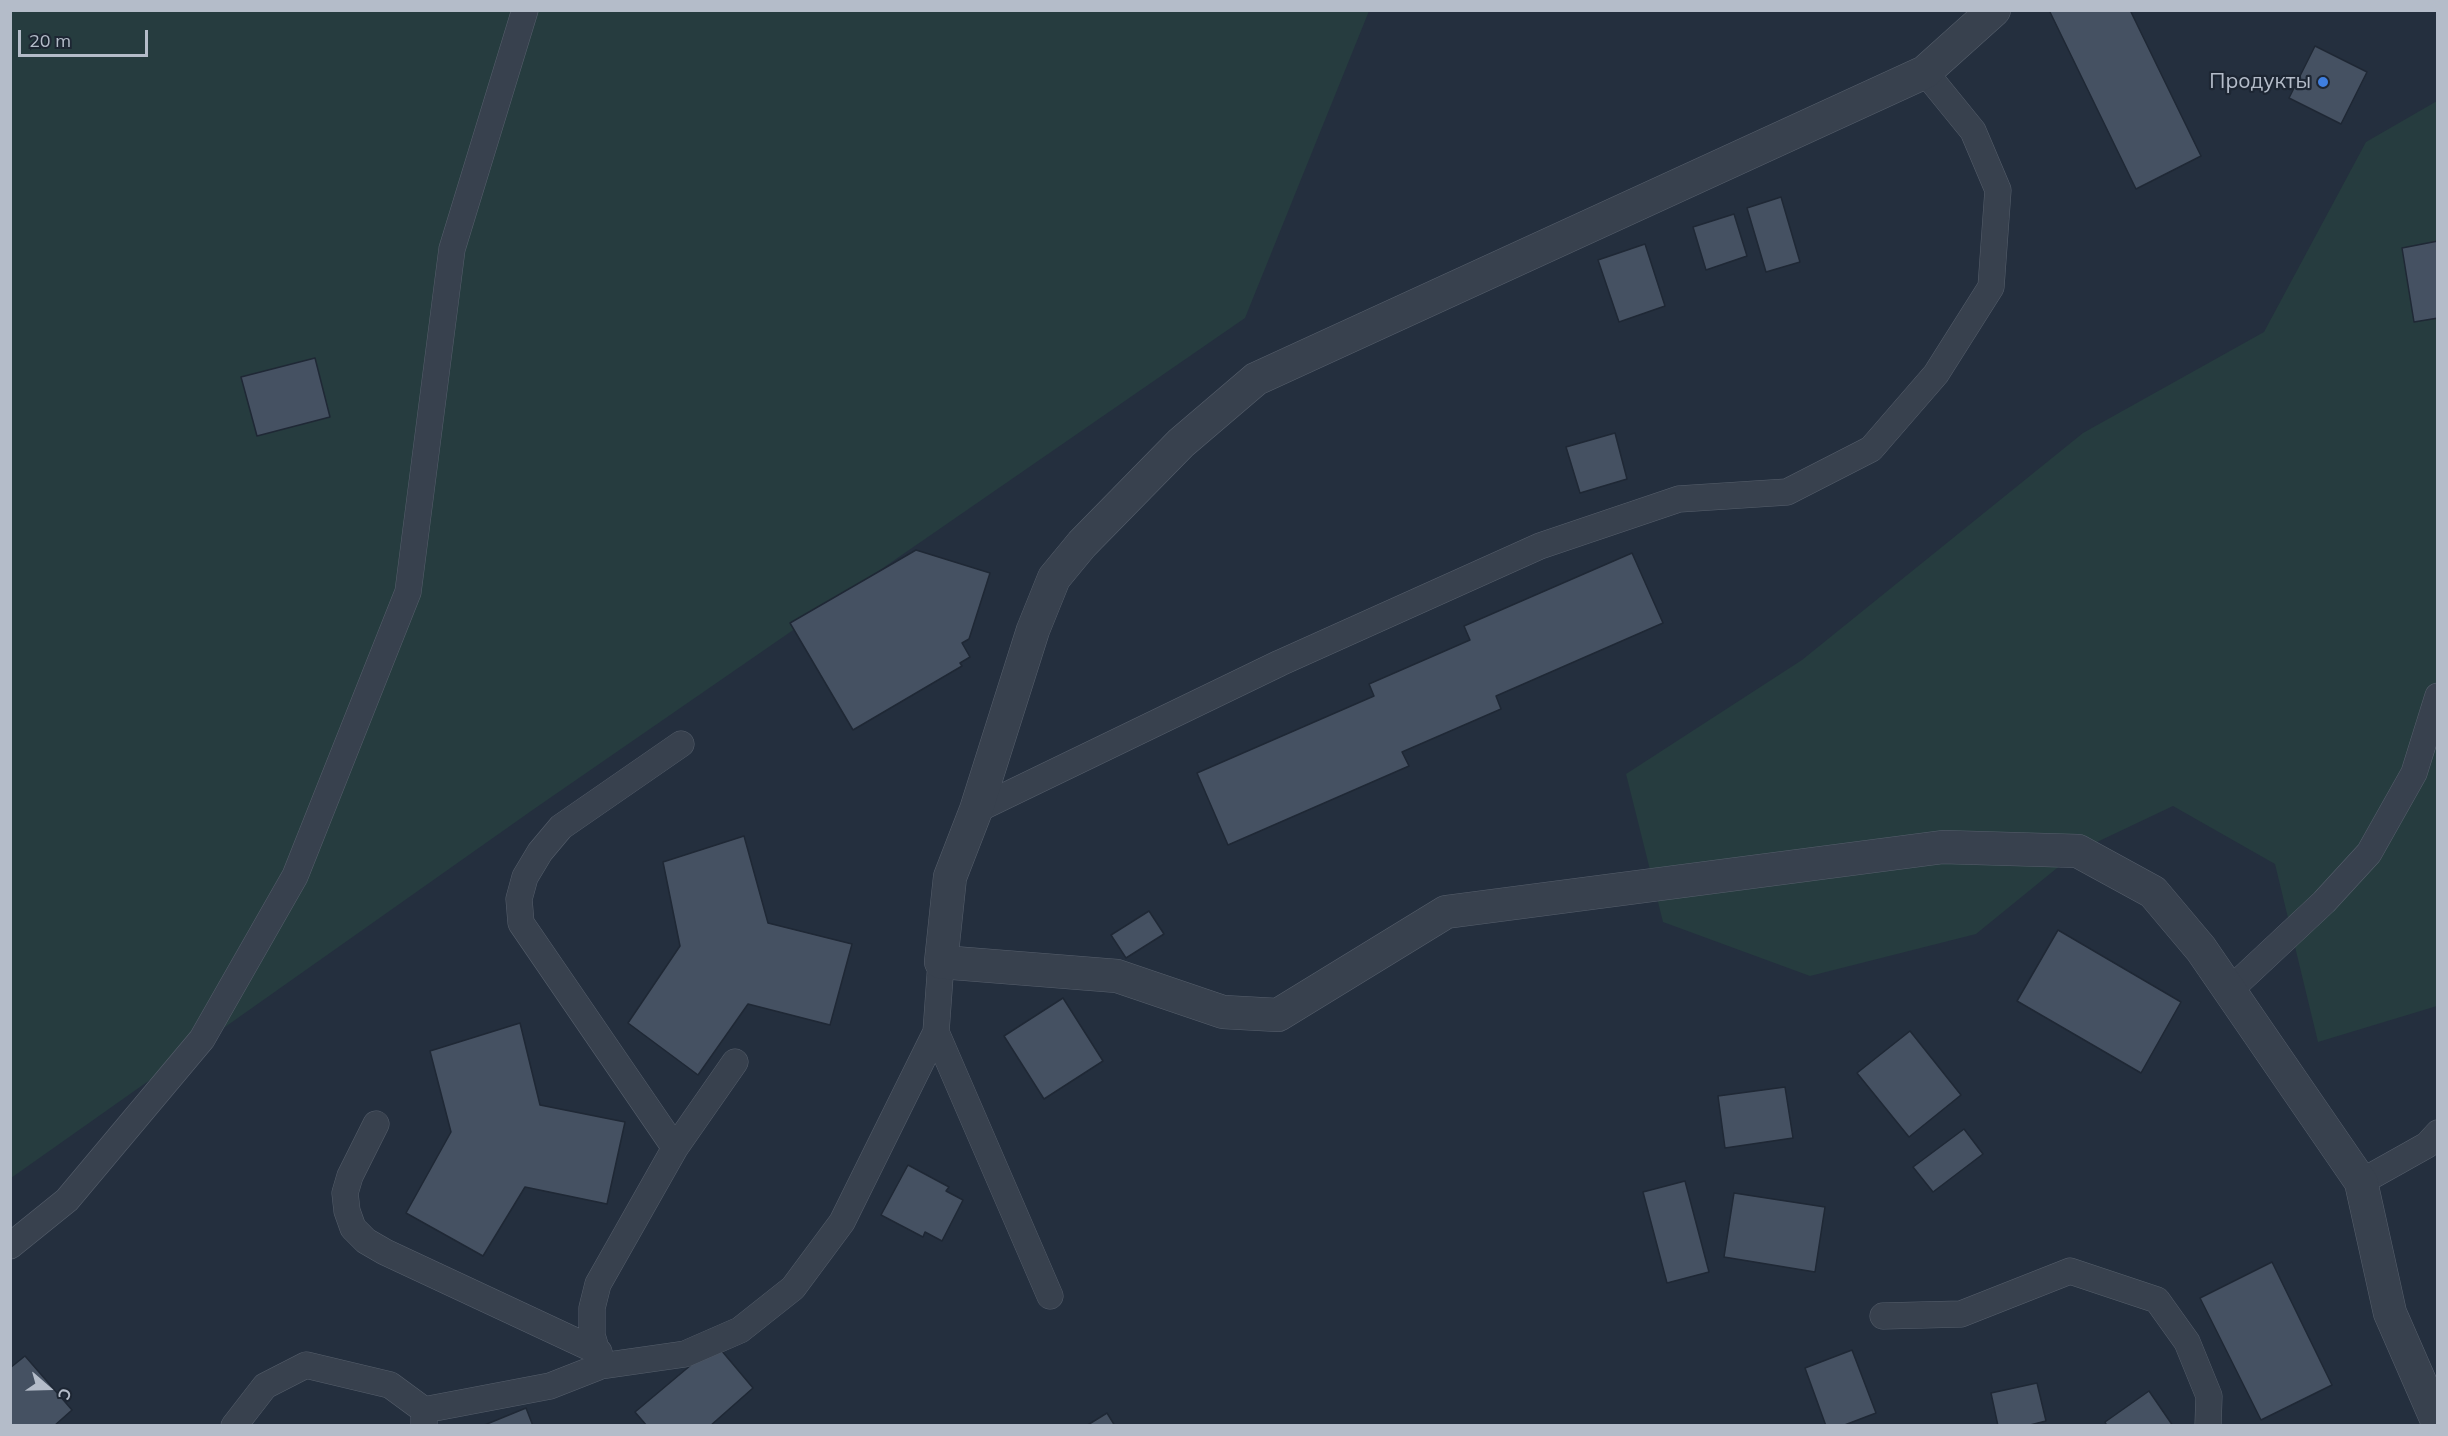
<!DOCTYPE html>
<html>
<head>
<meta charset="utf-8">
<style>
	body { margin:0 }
	#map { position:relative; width:2448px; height:1436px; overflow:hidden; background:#242f3e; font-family:Mulish,sans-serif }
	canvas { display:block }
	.frame { position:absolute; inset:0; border:12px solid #b4bcc9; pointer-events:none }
	.north { position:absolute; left:18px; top:1358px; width:60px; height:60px; -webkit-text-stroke:4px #1d2633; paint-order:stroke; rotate:110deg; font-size:16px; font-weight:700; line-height:24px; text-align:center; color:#b4bcc9 }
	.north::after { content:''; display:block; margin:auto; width:21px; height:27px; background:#b4bcc9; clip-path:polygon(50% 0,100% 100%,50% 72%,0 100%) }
	.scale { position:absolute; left:18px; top:30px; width:130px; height:27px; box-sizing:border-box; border:3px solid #b4bcc9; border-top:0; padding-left:8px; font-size:18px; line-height:21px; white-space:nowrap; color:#b4bcc9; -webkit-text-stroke:4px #1d2633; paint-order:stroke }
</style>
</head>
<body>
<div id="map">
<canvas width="2448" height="1436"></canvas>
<div class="frame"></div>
<div class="north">С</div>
<div class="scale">20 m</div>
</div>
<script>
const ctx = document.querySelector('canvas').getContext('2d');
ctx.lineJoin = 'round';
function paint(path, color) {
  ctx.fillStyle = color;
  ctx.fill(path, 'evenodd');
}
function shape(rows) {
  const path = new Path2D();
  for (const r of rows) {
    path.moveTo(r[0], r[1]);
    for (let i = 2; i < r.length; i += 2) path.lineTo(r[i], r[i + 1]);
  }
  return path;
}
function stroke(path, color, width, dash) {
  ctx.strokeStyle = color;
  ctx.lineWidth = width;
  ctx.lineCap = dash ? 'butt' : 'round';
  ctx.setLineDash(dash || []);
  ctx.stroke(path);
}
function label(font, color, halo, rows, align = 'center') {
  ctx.font = font + ' Mulish,sans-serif';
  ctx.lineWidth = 4.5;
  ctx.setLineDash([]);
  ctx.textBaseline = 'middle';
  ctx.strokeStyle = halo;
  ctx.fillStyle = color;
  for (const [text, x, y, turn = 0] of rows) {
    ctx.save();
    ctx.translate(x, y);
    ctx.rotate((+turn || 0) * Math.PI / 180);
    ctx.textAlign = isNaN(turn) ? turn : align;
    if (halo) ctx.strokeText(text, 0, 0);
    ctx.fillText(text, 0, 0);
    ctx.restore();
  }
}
paint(shape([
	[11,11,1369,11,1245,318,534,809,11,1178],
	[2437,101,2437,1006,2318,1042,2275,864,2173,806,2078,851,1976,934,1810,976,1663,922,1626,774,1802,660,2083,433,2264,332,2366,142]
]), '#263c3f');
const building = shape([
	[2049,10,2130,10,2201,156,2136,189,2049,10],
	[2315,46,2367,72,2341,124,2289,98,2315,46],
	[1781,197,1800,262,1766,272,1747,208,1781,197],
	[1734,214,1747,256,1706,270,1693,227,1734,214],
	[2438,241,2438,318,2414,322,2402,248,2438,241],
	[1645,244,1665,306,1619,322,1598,260,1645,244],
	[315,358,330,417,257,436,241,377,315,358],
	[1615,433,1627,479,1580,493,1566,447,1615,433],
	[916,550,990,573,969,639,962,643,970,657,960,663,962,666,853,730,790,623,916,550],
	[1632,553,1663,623,1496,696,1501,709,1402,752,1409,766,1228,845,1197,773,1374,696,1369,684,1470,640,1464,626,1632,553],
	[744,836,768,923,852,944,830,1025,748,1004,698,1075,628,1023,680,946,663,862,744,836],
	[1149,911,1164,934,1126,958,1111,935,1149,911],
	[2058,930,2181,1002,2141,1073,2017,1001,2058,930],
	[1063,998,1103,1061,1044,1099,1004,1036,1063,998],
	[520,1023,540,1105,625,1122,607,1204,525,1187,483,1256,406,1213,451,1132,430,1051,520,1023],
	[1910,1031,1961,1095,1909,1137,1857,1073,1910,1031],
	[1785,1087,1793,1138,1725,1148,1718,1096,1785,1087],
	[1964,1129,1983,1154,1933,1192,1913,1167,1964,1129],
	[908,1165,949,1187,946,1191,963,1200,942,1241,925,1232,923,1237,881,1215,908,1165],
	[1685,1181,1709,1272,1667,1283,1643,1192,1685,1181],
	[1734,1193,1825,1207,1815,1272,1724,1257,1734,1193],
	[2272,1262,2332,1385,2261,1420,2200,1298,2272,1262],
	[716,1344,753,1388,710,1426,647,1426,635,1412,716,1344],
	[1852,1350,1876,1413,1842,1426,1826,1426,1805,1368,1852,1350],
	[25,1356,72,1410,54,1426,10,1426,10,1368,25,1356],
	[2037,1383,2046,1421,2026,1426,1998,1426,1991,1393,2037,1383],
	[2149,1391,2173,1426,2107,1426,2105,1422,2149,1391],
	[526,1408,533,1426,482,1426,526,1408],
	[1107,1413,1115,1426,1086,1426,1107,1413]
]);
paint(building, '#455162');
stroke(building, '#1f2835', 1.5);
const service = shape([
	[976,810,1280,663,1540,546,1679,499,1787,492,1871,449,1936,374,1991,287,1998,190,1973,131,1925,72],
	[2230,990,2324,902,2369,853,2414,773,2438,696],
	[936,1032,1050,1296],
	[376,1124,350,1176,345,1193,347,1211,353,1228,366,1241,385,1252,599,1352],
	[675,1148,521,923,519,899,525,877,540,852,561,827,681,744],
	[2361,1182,2427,1145,2438,1133],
	[10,1246,67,1200,202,1039,295,876,408,592,452,249,525,10],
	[1883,1316,1961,1314,2070,1271,2157,1300,2187,1342,2209,1396,2208,1426],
	[600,1362,592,1335,592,1308,598,1284,675,1148,735,1062],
	[234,1426,265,1386,306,1365,390,1385,424,1410],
	[424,1426,424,1410,550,1386,601,1366,685,1354,740,1330,793,1288,842,1222,936,1032,941,962]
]);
const minor = shape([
	[1994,10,1925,72,1256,379,1181,443,1082,544,1054,578,1033,630,976,810,950,877,941,962,1117,976,1223,1012,1278,1015,1446,912,1943,847,2078,851,2153,892,2201,949,2361,1182,2390,1313,2438,1423]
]);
stroke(service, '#565f6c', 27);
stroke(minor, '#565f6c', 34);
stroke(service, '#38414e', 26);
stroke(minor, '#38414e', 33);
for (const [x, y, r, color] of [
	[2323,82,6,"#3f7fe0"]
]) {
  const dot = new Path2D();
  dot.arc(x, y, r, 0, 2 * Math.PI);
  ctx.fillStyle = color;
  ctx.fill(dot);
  stroke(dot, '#1d2633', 2);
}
label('21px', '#b4bcc9', '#1d2633', [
	["Продукты",2311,82]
], 'right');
</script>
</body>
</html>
